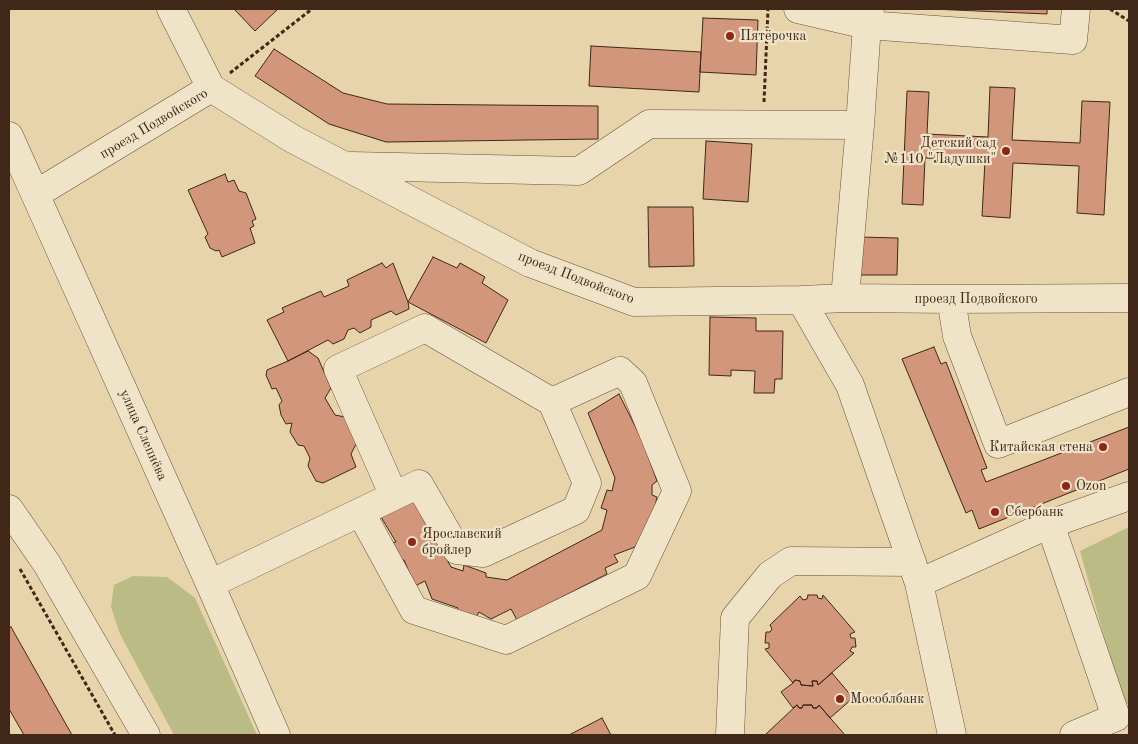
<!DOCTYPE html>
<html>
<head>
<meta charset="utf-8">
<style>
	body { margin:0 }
	#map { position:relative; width:1138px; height:744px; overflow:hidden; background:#e7d4aa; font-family:"Old Standard TT",serif }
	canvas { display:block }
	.frame { position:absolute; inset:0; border:10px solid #402718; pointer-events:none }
</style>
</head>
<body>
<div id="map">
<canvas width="1138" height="744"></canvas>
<div class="frame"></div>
</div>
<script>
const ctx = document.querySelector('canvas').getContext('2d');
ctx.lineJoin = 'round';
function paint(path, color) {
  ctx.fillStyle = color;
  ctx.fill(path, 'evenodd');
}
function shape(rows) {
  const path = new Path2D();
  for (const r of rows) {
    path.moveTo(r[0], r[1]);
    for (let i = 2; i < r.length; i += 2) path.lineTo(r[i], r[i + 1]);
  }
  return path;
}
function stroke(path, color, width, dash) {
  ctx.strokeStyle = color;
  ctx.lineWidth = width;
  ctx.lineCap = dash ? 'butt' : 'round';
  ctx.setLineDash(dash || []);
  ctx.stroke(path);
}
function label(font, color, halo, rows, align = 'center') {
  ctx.font = font + ' "Old Standard TT",serif';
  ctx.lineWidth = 4.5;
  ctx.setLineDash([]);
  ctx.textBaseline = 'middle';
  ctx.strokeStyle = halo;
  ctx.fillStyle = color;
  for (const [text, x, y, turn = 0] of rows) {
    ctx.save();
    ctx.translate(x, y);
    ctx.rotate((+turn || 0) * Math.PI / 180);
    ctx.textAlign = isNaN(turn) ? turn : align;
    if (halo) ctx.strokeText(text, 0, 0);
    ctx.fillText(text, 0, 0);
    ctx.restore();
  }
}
paint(shape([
	[1129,527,1129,704,1123,704,1080,551],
	[133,576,167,577,195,598,257,735,174,735,120,634,111,607,114,585]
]), '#bbbb85');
const building = shape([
	[234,9,278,9,255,31,234,9],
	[931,9,1047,9,1047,14,931,9],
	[703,18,758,20,756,75,700,72,703,18],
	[591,46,701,52,699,92,589,86,591,46],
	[274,49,343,93,387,104,598,106,598,139,386,142,329,124,255,76,274,49],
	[990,87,1015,88,1012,140,1080,143,1082,101,1110,102,1104,215,1077,213,1079,166,1013,163,1010,218,982,216,985,161,925,158,923,205,902,204,907,91,929,92,927,134,988,137,990,87],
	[706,141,752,144,748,202,703,199,706,141],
	[225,174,228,182,234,180,239,191,246,193,256,219,252,221,254,226,250,228,255,243,222,257,219,250,216,251,210,248,205,237,208,234,188,190,225,174],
	[648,207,693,207,694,266,649,267,648,207],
	[860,237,898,238,897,275,860,275,860,237],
	[433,257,457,268,460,263,485,277,482,283,508,300,486,343,408,302,433,257],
	[382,263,386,268,393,263,408,302,409,309,396,315,391,311,371,320,371,327,360,333,354,328,348,330,344,339,333,344,328,340,288,361,267,320,284,312,282,308,321,291,324,297,349,286,347,280,382,263],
	[710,317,756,318,756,331,783,331,782,379,775,379,774,393,754,393,755,371,731,370,731,376,709,375,710,317],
	[934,347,941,364,946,362,987,468,981,470,986,482,1129,427,1129,469,979,529,972,510,966,513,902,359,934,347],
	[308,351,318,358,331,388,325,398,335,415,345,417,357,442,351,454,356,467,323,483,316,481,308,466,310,458,304,446,298,445,290,432,292,423,286,424,281,415,279,405,282,401,276,388,272,389,266,375,267,370,288,361,308,351],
	[619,394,643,442,657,481,652,485,652,495,657,497,652,520,635,547,614,555,618,562,605,568,607,574,517,620,511,609,491,619,479,612,473,623,455,615,458,608,432,599,425,581,415,586,404,560,399,561,391,543,396,542,381,517,414,500,451,567,463,571,464,565,486,573,486,577,507,580,602,530,607,510,601,508,607,490,612,491,615,478,588,413,619,394],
	[808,595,817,595,818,598,822,599,823,595,855,632,850,634,851,638,855,638,856,647,852,647,850,651,854,653,818,685,817,681,812,681,813,686,801,685,800,681,795,680,793,683,765,649,769,648,769,643,765,643,766,632,770,632,772,629,770,625,800,596,803,600,807,599,808,595],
	[11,627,72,735,24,735,9,709,9,628,11,627],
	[832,673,853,698,830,718,819,705,817,708,813,708,812,705,803,705,802,708,799,708,797,705,793,708,781,692,793,683,795,680,800,681,801,685,813,686,812,681,817,681,818,685,832,673],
	[797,705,799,708,802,708,803,705,812,705,813,708,817,708,819,705,845,735,766,735,766,734,797,705],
	[602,718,611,735,569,735,602,718]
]);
paint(building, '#d2977a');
stroke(building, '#402718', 1);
const minor = shape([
	[171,9,211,88],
	[798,9,867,25,1073,40,1076,9],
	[860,125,867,25,870,9],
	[9,136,210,584,276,735],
	[351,166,579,171,649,124,860,125,845,298],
	[36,194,211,88,293,139,530,263,634,302,801,300,845,298,951,299,1129,298],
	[951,299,957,336,998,444,1129,392],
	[801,300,850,385,919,583,1050,524,1129,496],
	[394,496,338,369,425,328,552,402],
	[9,509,47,564,146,735],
	[1050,524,1116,717,1074,735],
	[919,583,952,735],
	[210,584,419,484,457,550,483,553,576,510,587,483,552,402,620,371,633,383,677,491,637,576,506,640,414,610,361,513],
	[730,735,735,618,770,575,791,561,912,562]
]);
stroke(minor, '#6a523c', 29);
stroke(shape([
	[1110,9,1129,21],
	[230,73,312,9],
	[764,102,768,9],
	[20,569,115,735]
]), '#402718', 3, [4, 2.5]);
stroke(minor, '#efe3c8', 28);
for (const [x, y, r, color] of [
	[730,36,5,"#8f2418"],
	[1006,151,5,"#8f2418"],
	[1103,447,5,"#8f2418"],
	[1066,486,5,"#8f2418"],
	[995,512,5,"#8f2418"],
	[412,542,5,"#8f2418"],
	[840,699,5,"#8f2418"]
]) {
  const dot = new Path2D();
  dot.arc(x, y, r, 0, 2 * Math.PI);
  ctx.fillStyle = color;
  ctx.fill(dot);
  stroke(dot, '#efe3c8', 2);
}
label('14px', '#402718', '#efe3c8', [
	["Пятёрочка",740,36],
	["Детский сад",996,143,"right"],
	["№110 \"Ладушки\"",996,159,"right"],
	["Китайская стена",1093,447,"right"],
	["Ozon",1076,486],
	["Сбербанк",1005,512],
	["Ярославский",422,534],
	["бройлер",422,550],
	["Мособлбанк",850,699]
], 'left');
label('14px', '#402718', '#efe3c8', [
	["проезд Подвойского",154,124,-31],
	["проезд Подвойского",576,278,21],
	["проезд Подвойского",976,299],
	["улица Слепнёва",143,435,66]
]);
</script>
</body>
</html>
